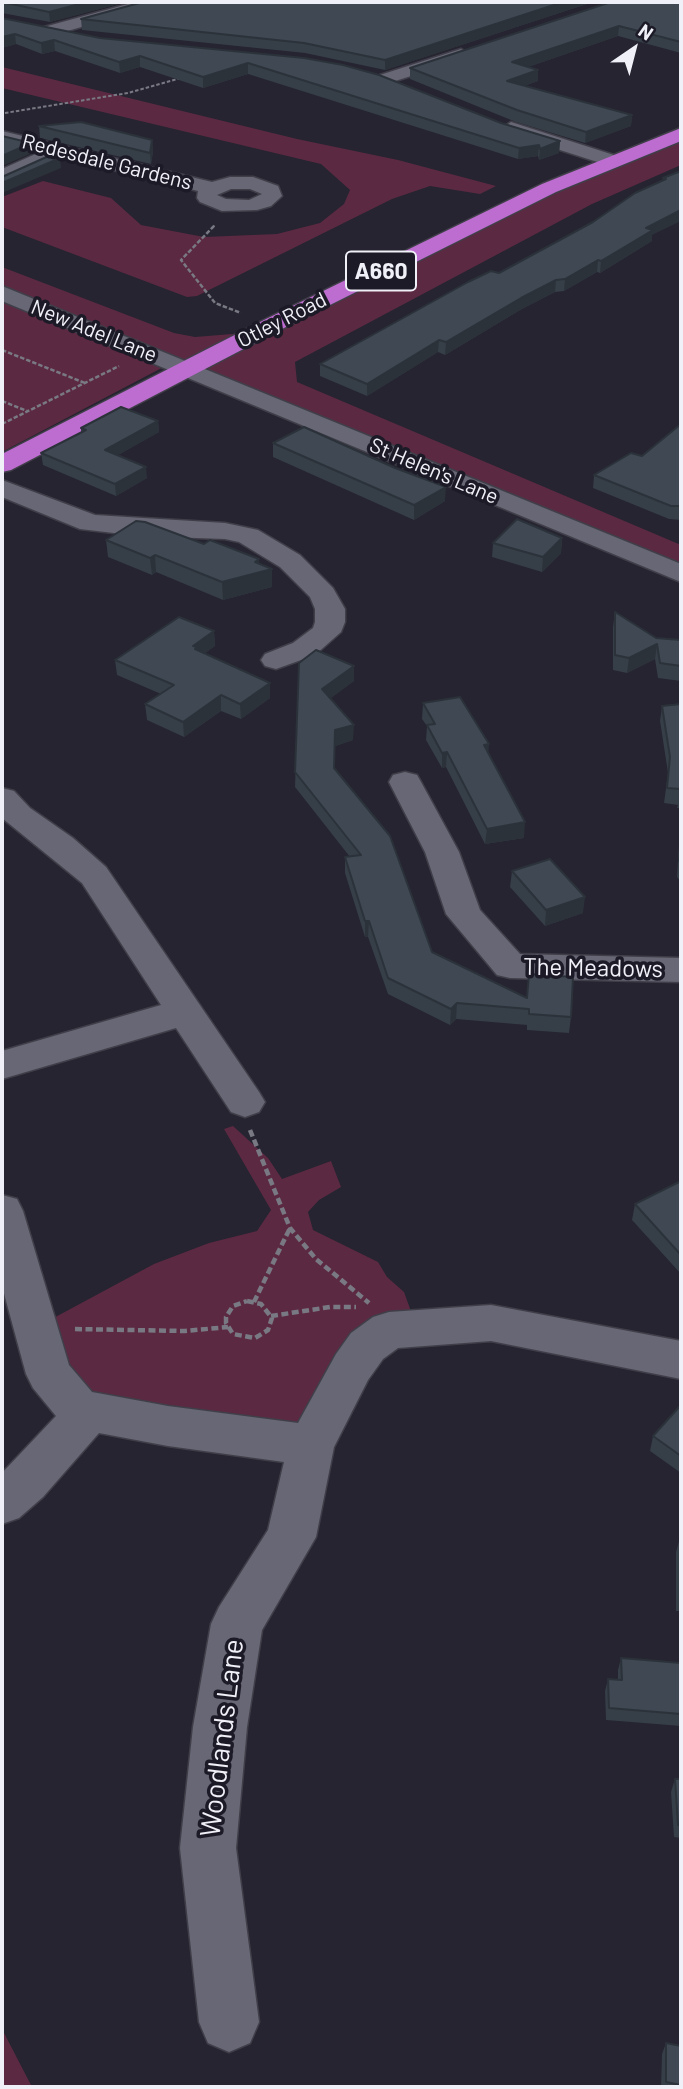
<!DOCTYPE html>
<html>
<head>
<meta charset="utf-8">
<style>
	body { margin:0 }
	#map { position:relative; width:683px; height:2089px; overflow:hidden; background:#252430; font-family:Barlow,sans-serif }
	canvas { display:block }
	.frame { position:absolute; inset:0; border:4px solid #f0f0f8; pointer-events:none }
	.north { position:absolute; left:599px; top:14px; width:70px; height:70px; -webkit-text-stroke:5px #1c1a26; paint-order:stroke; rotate:35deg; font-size:19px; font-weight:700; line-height:28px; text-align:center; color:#f0f0f8 }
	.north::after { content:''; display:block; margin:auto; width:24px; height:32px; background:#f0f0f8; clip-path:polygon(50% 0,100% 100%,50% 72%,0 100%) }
</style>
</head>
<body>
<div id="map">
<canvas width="683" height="2089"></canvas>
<div class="frame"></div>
<div class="north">N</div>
</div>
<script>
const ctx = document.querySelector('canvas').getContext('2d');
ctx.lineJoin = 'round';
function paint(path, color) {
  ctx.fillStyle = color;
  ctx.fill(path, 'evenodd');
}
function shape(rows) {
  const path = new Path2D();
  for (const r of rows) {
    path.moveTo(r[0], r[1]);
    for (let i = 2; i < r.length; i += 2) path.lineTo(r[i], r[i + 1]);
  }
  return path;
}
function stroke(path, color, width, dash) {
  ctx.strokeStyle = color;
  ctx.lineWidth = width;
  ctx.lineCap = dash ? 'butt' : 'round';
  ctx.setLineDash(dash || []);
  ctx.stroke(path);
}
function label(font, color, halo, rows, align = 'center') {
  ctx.font = font + ' Barlow,sans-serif';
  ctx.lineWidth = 7;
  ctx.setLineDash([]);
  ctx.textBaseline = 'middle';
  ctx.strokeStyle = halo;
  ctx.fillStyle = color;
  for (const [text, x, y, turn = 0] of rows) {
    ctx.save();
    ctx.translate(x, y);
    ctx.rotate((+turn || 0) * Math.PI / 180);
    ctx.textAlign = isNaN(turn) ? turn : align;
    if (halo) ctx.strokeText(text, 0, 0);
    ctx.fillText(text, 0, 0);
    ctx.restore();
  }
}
paint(shape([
	[2,67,297,139,398,160,496,186,480,194,430,186,392,199,197,296,187,297,2,227,2,197,43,181,111,198,141,225,204,237,277,234,320,223,344,204,350,190,321,164,2,88],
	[681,134,681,165,592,204,295,362,297,382,681,545,681,574,173,362,2,452,2,267,174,333,195,337,257,332,613,161],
	[233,1126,268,1158,282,1179,331,1161,341,1187,319,1200,308,1212,313,1230,378,1262,387,1277,404,1292,417,1328,389,1330,311,1445,78,1409,35,1328,154,1264,209,1243,257,1231,271,1210,224,1129],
	[2,2029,32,2087,2,2087]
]), '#5c2942');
const minor = shape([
	[135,2,160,2,158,5,50,36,42,31,44,27,135,2],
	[461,49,470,54,467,58,386,84,377,79,380,75,461,49],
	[511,122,620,157,623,161,613,167,504,132,502,128,511,122],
	[2,131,212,182,230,177,253,177,278,186,282,196,271,206,257,210,222,211,200,202,197,198,198,191,61,157,2,185,2,169,40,152,2,143,2,131],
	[231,189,250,189,262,194,249,200,226,199,217,195,231,189],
	[2,286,681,564,681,582,2,301,2,286],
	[2,480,95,515,225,523,258,530,300,555,333,588,345,609,345,622,341,632,315,655,276,669,265,666,261,660,265,654,293,643,313,628,315,622,315,609,310,597,280,567,239,542,225,539,139,536,80,529,2,497,2,480],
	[405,772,417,775,421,782,459,852,480,910,520,954,681,958,681,982,510,978,497,975,446,914,425,852,389,782,393,775,405,772],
	[2,788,14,791,30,808,73,838,106,867,259,1092,265,1102,259,1112,245,1117,231,1112,176,1028,2,1079,2,1051,161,1005,82,883,2,818,2,788],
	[2,1195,17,1199,23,1211,69,1365,92,1392,168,1406,298,1423,336,1354,351,1333,373,1317,389,1312,491,1305,681,1341,681,1379,491,1341,398,1348,383,1359,368,1380,334,1447,316,1537,262,1630,247,1727,236,1848,259,2022,250,2043,229,2052,208,2043,199,2022,180,1848,193,1727,211,1624,219,1607,268,1530,284,1462,168,1446,99,1433,43,1497,19,1518,2,1524,2,1473,56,1416,33,1388,26,1374,2,1286,2,1195]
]);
const highway = shape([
	[681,128,681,141,556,192,280,330,11,470,2,472,2,454,264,320,542,184,681,128]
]);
stroke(minor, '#403f49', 3);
stroke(highway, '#403f49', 3);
stroke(shape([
	[5,113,128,93,181,78],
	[212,228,215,225]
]), '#797983', 2, [3.5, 2]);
stroke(shape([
	[214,226,181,260,215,303,241,313],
	[2,350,85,383],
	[2,401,27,411],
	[2,424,119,366]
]), '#797983', 2.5, [4.5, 2]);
stroke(shape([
	[250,1130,290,1228,316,1259,369,1303],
	[247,1301,261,1304,272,1318,268,1330,255,1338,233,1334,226,1323,226,1317,233,1306,247,1301],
	[254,1302,290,1228],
	[271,1316,330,1307,356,1307],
	[75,1329,185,1331,228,1327]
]), '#797983', 4.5, [7, 3.5]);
paint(minor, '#676775');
paint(highway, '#bd6ccf');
paint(shape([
	[2,2,126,2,50,22,2,13],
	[143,2,593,2,385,70,305,53,82,30,81,19],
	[681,2,681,53,618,36,528,67,538,70,538,81,524,86,632,115,631,126,585,143,516,122,410,79,410,68],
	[2,18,100,38,304,58,501,123,560,141,559,153,539,160,538,156,518,159,248,74,203,88,140,67,120,73,55,51,42,54,16,44,2,48],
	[39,126,152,140,153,152,151,164,40,138],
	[681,171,652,235,652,241,600,273,597,272,564,291,555,292,520,310,445,355,438,352,367,396,320,376,320,364,499,273,593,222,663,181,663,178],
	[158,421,159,432,118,455,147,478,116,496,43,465,41,453,81,433,81,428],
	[681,424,681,520,669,519,593,488,594,475,642,456],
	[273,443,445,501,414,520,273,457],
	[562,538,561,553,542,572,492,557,493,543],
	[106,540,259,564,272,587,223,600,156,572,152,575,108,557],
	[615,612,656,638,681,640,681,681,658,678,655,659,627,673,613,670,613,627],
	[214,631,215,646,205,653,270,698,241,719,221,711,184,737,147,720,145,704,161,694,117,675,115,660],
	[299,663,354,681,330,698,353,740,335,746,334,768,432,952,527,998,529,974,571,1017,569,1033,527,1030,527,1025,456,1019,450,1025,388,994,368,937,365,937,345,873,345,857,350,857,295,787],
	[423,703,488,754,524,838,485,844,446,767,442,768,426,740,427,726,422,719],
	[681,704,681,808,677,808,678,805,664,803,668,773,660,721,662,706],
	[681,812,681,882,677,877],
	[512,871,583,913,545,926,510,887],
	[681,1181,681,1274,632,1220,635,1204],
	[681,1405,681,1473,650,1451,653,1436],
	[680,1538,681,1538,681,1611,676,1611,676,1552],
	[621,1658,681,1663,681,1726,606,1720,605,1691,608,1679,618,1680,618,1670],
	[675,1779,681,1779,681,1838,674,1837,671,1792],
	[666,2043,681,2046,681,2087,661,2087,662,2054]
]), '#363e47');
paint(shape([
	[87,2,126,2,50,22,49,12],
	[563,2,593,2,385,70,385,60],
	[619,26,618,36,511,73,512,62],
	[15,34,16,44,2,48,2,37],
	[54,40,55,51,42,54,41,43],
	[140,56,140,67,120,73,119,62],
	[248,63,248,74,203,88,203,77],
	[538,70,538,81,506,92,507,81],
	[632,115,631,126,585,143,586,132],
	[152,140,153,152,151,164,150,153],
	[560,141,559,153,539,160,540,149],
	[31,143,32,153,2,166,2,156],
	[539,145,538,156,518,159,519,148],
	[60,158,61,168,2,193,2,183],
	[681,210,681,221,652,235,652,241,600,273,601,261,646,228],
	[598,260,597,272,564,291,565,279],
	[556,280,555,292,520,310,445,355,446,342,521,298],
	[439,340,438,352,367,396,367,384],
	[158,421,159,432,106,462,105,450],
	[146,467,147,478,116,496,115,484],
	[446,487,445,501,414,520,414,505],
	[562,538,561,553,542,572,543,557],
	[155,555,156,572,152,575,150,558],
	[259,559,260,572,272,569,272,587,223,600,222,582],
	[214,631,215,646,198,658,193,646],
	[657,644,655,659,627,673,629,658],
	[354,666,354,681,322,705,322,689],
	[270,683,270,698,241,719,240,704],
	[221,695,221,711,184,737,183,722],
	[354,725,353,740,335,746,335,730],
	[489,744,488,760,484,745],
	[447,752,446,767,442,768,442,753],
	[525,822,524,838,485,844,487,829],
	[585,897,583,913,545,926,546,910],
	[365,921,369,921,368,937,365,937],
	[457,1003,456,1019,450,1025,451,1009]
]), '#2c323a');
const building = shape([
	[2,2,87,2,49,12,2,2],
	[143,2,563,2,385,60,304,43,81,19,143,2],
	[611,2,681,2,681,42,619,26,512,62,538,70,507,81,632,115,586,132,517,110,410,68,611,2],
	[2,18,100,38,304,58,343,65,379,75,501,123,560,141,540,149,539,145,519,148,248,63,203,77,140,56,119,62,54,40,41,43,15,34,2,37,2,18],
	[81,122,152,140,150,153,39,126,81,122],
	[2,136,31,143,2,156,2,136],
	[51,155,60,158,2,183,2,177,51,155],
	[681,171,681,210,646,228,653,230,601,261,598,260,565,279,556,280,521,298,446,342,439,340,367,384,320,364,468,282,491,271,499,273,593,222,635,193,666,179,663,178,681,171],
	[121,407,158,421,105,450,146,467,115,484,41,453,86,430,81,428,121,407],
	[681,424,681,506,671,506,594,475,631,453,642,456,681,424],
	[304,427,395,468,446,487,414,505,273,443,304,427],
	[517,519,562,538,543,557,493,543,517,519],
	[136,521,145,522,204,544,210,540,259,559,255,562,272,569,222,582,155,555,150,558,106,540,136,521],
	[615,612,656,638,681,640,681,666,660,663,657,644,629,658,615,655,615,612],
	[179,617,214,631,193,646,197,647,195,649,270,683,240,704,221,695,183,722,145,704,174,685,115,660,179,617],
	[316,650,354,666,322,689,354,725,335,730,334,768,390,836,432,952,527,998,529,974,573,977,571,1017,529,1014,529,1009,457,1003,451,1009,388,978,369,921,365,921,345,857,361,855,295,772,299,663,316,650],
	[460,697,489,744,484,745,525,822,487,829,447,752,442,753,427,725,435,724,423,703,460,697],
	[681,704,681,792,680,792,680,789,667,788,670,757,662,706,681,704],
	[681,834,681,863,679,861,681,834],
	[550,859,585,897,546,910,512,871,550,859],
	[681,1181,681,1255,635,1204,681,1181],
	[681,1405,681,1456,653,1436,681,1405],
	[680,1538,681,1538,681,1596,680,1596,680,1538],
	[621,1658,681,1663,681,1714,609,1708,608,1679,622,1680,621,1658],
	[675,1779,681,1779,681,1825,678,1825,675,1779],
	[666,2043,681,2046,681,2085,666,2082,666,2043]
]);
paint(building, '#3f4853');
stroke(building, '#2c323a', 2);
label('21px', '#f0f0f8', '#1c1a26', [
	["Redesdale Gardens",107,162,14],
	["Otley Road",282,320,-27],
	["New Adel Lane",94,331,22],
	["St Helen's Lane",434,471,23]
]);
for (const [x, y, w] of [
	[381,271,70]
]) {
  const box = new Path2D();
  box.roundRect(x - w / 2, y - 19.5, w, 39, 5);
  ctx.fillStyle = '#1c1a26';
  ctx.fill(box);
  stroke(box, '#f0f0f8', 2);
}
label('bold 23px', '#f0f0f8', null, [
	["A660",381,271]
]);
label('24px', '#f0f0f8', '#1c1a26', [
	["The Meadows",593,968,1]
]);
label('28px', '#f0f0f8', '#1c1a26', [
	["Woodlands Lane",222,1738,-83]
]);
</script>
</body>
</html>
